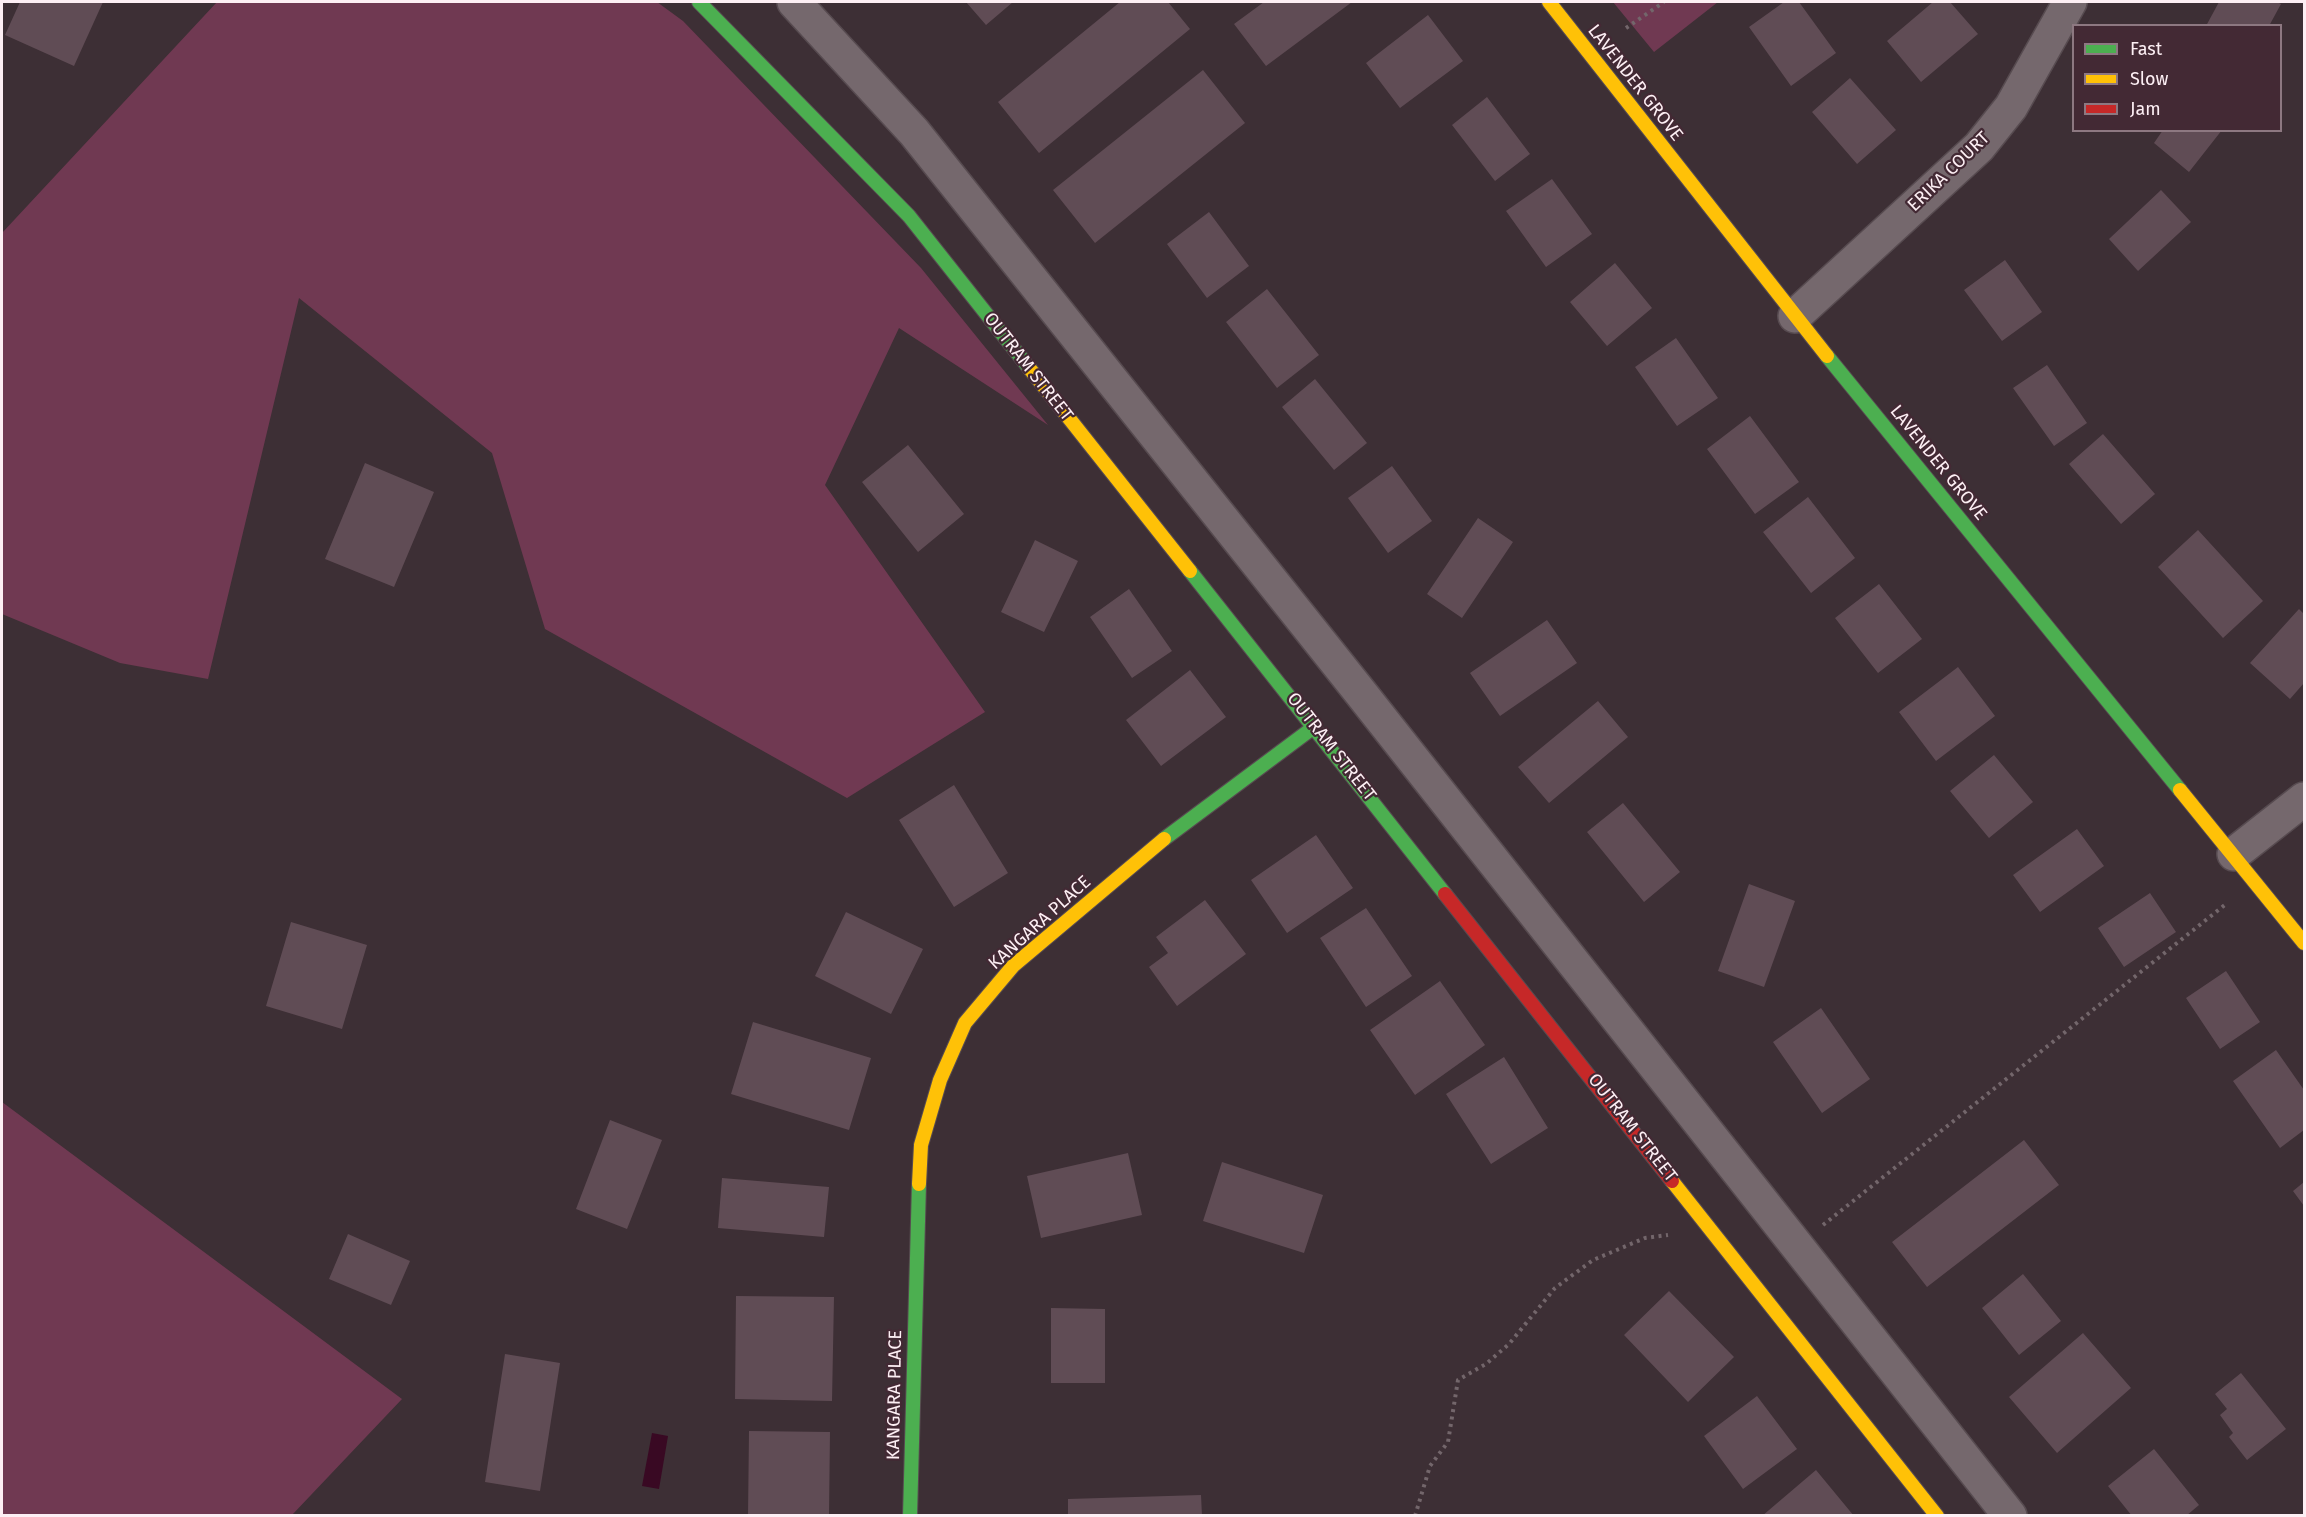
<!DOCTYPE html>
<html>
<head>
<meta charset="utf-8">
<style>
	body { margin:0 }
	#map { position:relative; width:2306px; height:1517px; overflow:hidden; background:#3d2f35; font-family:"Fira Sans",sans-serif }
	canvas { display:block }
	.frame { position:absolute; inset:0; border:3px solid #fdeff4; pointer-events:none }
	.legend { position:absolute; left:2072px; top:24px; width:210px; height:108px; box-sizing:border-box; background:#432934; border:2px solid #8d7881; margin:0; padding:8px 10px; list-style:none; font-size:18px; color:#fdeff4 }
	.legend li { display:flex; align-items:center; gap:12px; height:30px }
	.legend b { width:30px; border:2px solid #8d7881 }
</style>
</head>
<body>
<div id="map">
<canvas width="2306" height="1517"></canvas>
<div class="frame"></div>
<ul class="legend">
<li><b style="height:8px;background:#4caf50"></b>Fast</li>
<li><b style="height:8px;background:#ffc107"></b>Slow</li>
<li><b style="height:8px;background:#c62828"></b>Jam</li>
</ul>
</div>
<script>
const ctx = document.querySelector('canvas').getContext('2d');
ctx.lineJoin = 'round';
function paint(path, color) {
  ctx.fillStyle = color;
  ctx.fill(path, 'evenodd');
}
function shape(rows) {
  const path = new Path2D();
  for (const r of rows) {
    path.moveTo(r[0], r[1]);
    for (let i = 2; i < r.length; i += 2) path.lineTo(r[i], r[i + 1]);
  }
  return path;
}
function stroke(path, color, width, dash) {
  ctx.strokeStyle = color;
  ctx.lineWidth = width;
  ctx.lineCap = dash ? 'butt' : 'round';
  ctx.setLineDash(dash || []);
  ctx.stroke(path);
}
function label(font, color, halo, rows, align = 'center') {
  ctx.font = font + ' "Fira Sans",sans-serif';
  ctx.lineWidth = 4.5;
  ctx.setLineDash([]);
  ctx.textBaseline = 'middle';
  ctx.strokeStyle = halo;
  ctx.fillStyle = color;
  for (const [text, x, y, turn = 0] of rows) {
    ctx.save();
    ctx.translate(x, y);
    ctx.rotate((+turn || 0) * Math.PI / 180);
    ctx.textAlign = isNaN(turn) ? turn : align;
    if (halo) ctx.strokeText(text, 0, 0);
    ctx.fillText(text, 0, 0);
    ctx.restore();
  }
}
paint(shape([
	[217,2,657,2,683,21,921,268,1048,425,899,328,825,485,985,712,847,798,545,629,492,453,299,298,208,679,120,663,2,614,2,233],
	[1613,2,1718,2,1654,52],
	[2,1102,402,1399,292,1515,2,1515]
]), '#703952');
paint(shape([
	[652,1433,668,1436,659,1489,642,1486]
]), '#390923');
paint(shape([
	[20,2,103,2,74,66,5,35],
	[966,2,1013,2,986,25],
	[1120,2,1168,2,1190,29,1039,153,998,102],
	[1264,2,1352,2,1266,66,1234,24],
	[1784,2,1799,2,1836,53,1791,86,1749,27],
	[1933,2,1950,2,1978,34,1921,82,1887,41],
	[2219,2,2277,2,2281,4,2269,26,2206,26],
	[1428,15,1463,61,1400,108,1366,63],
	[1203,70,1245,123,1095,243,1053,190],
	[1850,78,1896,130,1857,164,1812,112],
	[1487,97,1530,154,1495,181,1452,125],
	[2163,130,2222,130,2189,172,2154,143],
	[1552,179,1592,234,1546,267,1506,211],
	[2161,190,2191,222,2138,271,2109,239],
	[1209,212,1249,266,1207,298,1167,244],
	[2005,260,2042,312,2002,341,1964,290],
	[1615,263,1652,308,1607,346,1570,302],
	[1267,289,1319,355,1277,388,1226,322],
	[1676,338,1718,398,1677,426,1635,367],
	[2047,365,2087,423,2054,446,2013,388],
	[1315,379,1367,443,1334,470,1282,407],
	[1750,416,1799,482,1755,514,1707,449],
	[2103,434,2155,494,2121,524,2069,464],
	[908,445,964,514,918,552,862,482],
	[365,463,434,492,394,587,325,559],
	[1392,466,1432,521,1388,553,1348,498],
	[1808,497,1855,558,1811,593,1763,532],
	[1478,518,1513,542,1462,618,1427,594],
	[2198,530,2263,601,2223,638,2158,567],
	[1035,540,1078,561,1044,632,1001,612],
	[1879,584,1922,639,1878,673,1835,618],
	[1129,589,1172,651,1132,678,1090,617],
	[2299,609,2304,614,2304,683,2290,699,2250,663],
	[1547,620,1577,663,1500,716,1470,673],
	[1958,667,1995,716,1936,761,1899,712],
	[1190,670,1226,717,1161,766,1126,720],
	[1598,701,1628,737,1549,803,1518,767],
	[1994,755,2033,802,1989,838,1950,791],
	[954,785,1008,873,954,907,899,820],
	[1623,803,1680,872,1644,902,1587,832],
	[2077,829,2104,866,2040,912,2013,875],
	[1316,835,1353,888,1287,933,1251,880],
	[1749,884,1795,901,1764,987,1718,971],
	[2150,893,2176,932,2124,967,2098,928],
	[1205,900,1246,954,1177,1006,1149,967,1168,953,1156,937],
	[1366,908,1412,976,1366,1007,1320,938],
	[846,912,923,949,891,1014,815,976],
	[291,922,367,945,342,1029,266,1006],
	[2226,971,2260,1022,2220,1049,2186,998],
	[1440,981,1485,1045,1415,1095,1370,1030],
	[1821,1008,1870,1079,1822,1113,1773,1042],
	[753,1022,871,1058,849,1130,731,1094],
	[2276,1050,2304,1090,2304,1130,2280,1148,2233,1081],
	[1504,1057,1548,1128,1491,1164,1446,1094],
	[610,1120,662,1140,627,1229,576,1209],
	[2024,1140,2059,1185,1927,1287,1892,1242],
	[1128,1153,1142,1215,1041,1238,1027,1176],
	[1222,1162,1323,1195,1304,1253,1203,1221],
	[722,1178,829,1187,824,1237,718,1228],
	[2304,1182,2304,1206,2293,1191],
	[348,1234,410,1261,391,1305,329,1279],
	[2023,1274,2061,1321,2019,1355,1982,1308],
	[1669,1291,1734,1357,1688,1402,1624,1335],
	[736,1296,834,1297,832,1401,735,1399],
	[1051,1308,1105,1309,1105,1383,1051,1383],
	[2083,1333,2131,1388,2057,1453,2009,1397],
	[505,1354,560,1363,540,1491,485,1482],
	[2241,1373,2286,1429,2247,1460,2229,1437,2233,1433,2220,1415,2227,1409,2215,1394],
	[1757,1396,1797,1449,1743,1489,1704,1436],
	[749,1431,830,1432,829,1516,748,1516],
	[2154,1449,2199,1505,2186,1516,2132,1516,2108,1486],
	[1816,1470,1854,1516,1762,1516],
	[1201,1495,1202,1516,1068,1516,1068,1499]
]), '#604c55');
const street = shape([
	[794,2,914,132,1360,692,2010,1516],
	[1795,316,1979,147,2011,107,2070,2],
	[2234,854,2304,799]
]);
const fast = shape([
	[699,2,909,216,1030,369],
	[1827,356,2180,790],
	[1190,571,1445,894],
	[1164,839,1314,727],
	[910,1516,919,1184]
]);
const slow = shape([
	[1549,2,1827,356],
	[1030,369,1190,571],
	[2180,790,2304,943],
	[1672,1181,1937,1516],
	[919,1184,921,1145,940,1080,965,1023,1013,966,1164,839]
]);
const jam = shape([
	[1445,894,1672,1181]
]);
stroke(street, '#574b50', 36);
stroke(fast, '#574b50', 16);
stroke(slow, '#574b50', 16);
stroke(jam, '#574b50', 16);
stroke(shape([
	[1626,28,1664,2],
	[1823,1225,2226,904],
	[1415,1516,1430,1466,1448,1442,1458,1380,1486,1364,1509,1344,1555,1288,1593,1260,1645,1238,1668,1235]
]), '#73666b', 4, [3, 4.5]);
stroke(street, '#75686d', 33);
stroke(fast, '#4caf50', 14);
stroke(slow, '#ffc107', 14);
stroke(jam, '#c62828', 14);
label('18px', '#fdeff4', '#432934', [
	["LAVENDER GROVE",1635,83,52],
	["ERIKA COURT",1949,172,-44],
	["OUTRAM STREET",1028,367,52],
	["LAVENDER GROVE",1938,463,51],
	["OUTRAM STREET",1331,747,52],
	["KANGARA PLACE",1040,923,-42],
	["OUTRAM STREET",1632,1128,52],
	["KANGARA PLACE",895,1395,-89]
]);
</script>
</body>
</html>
